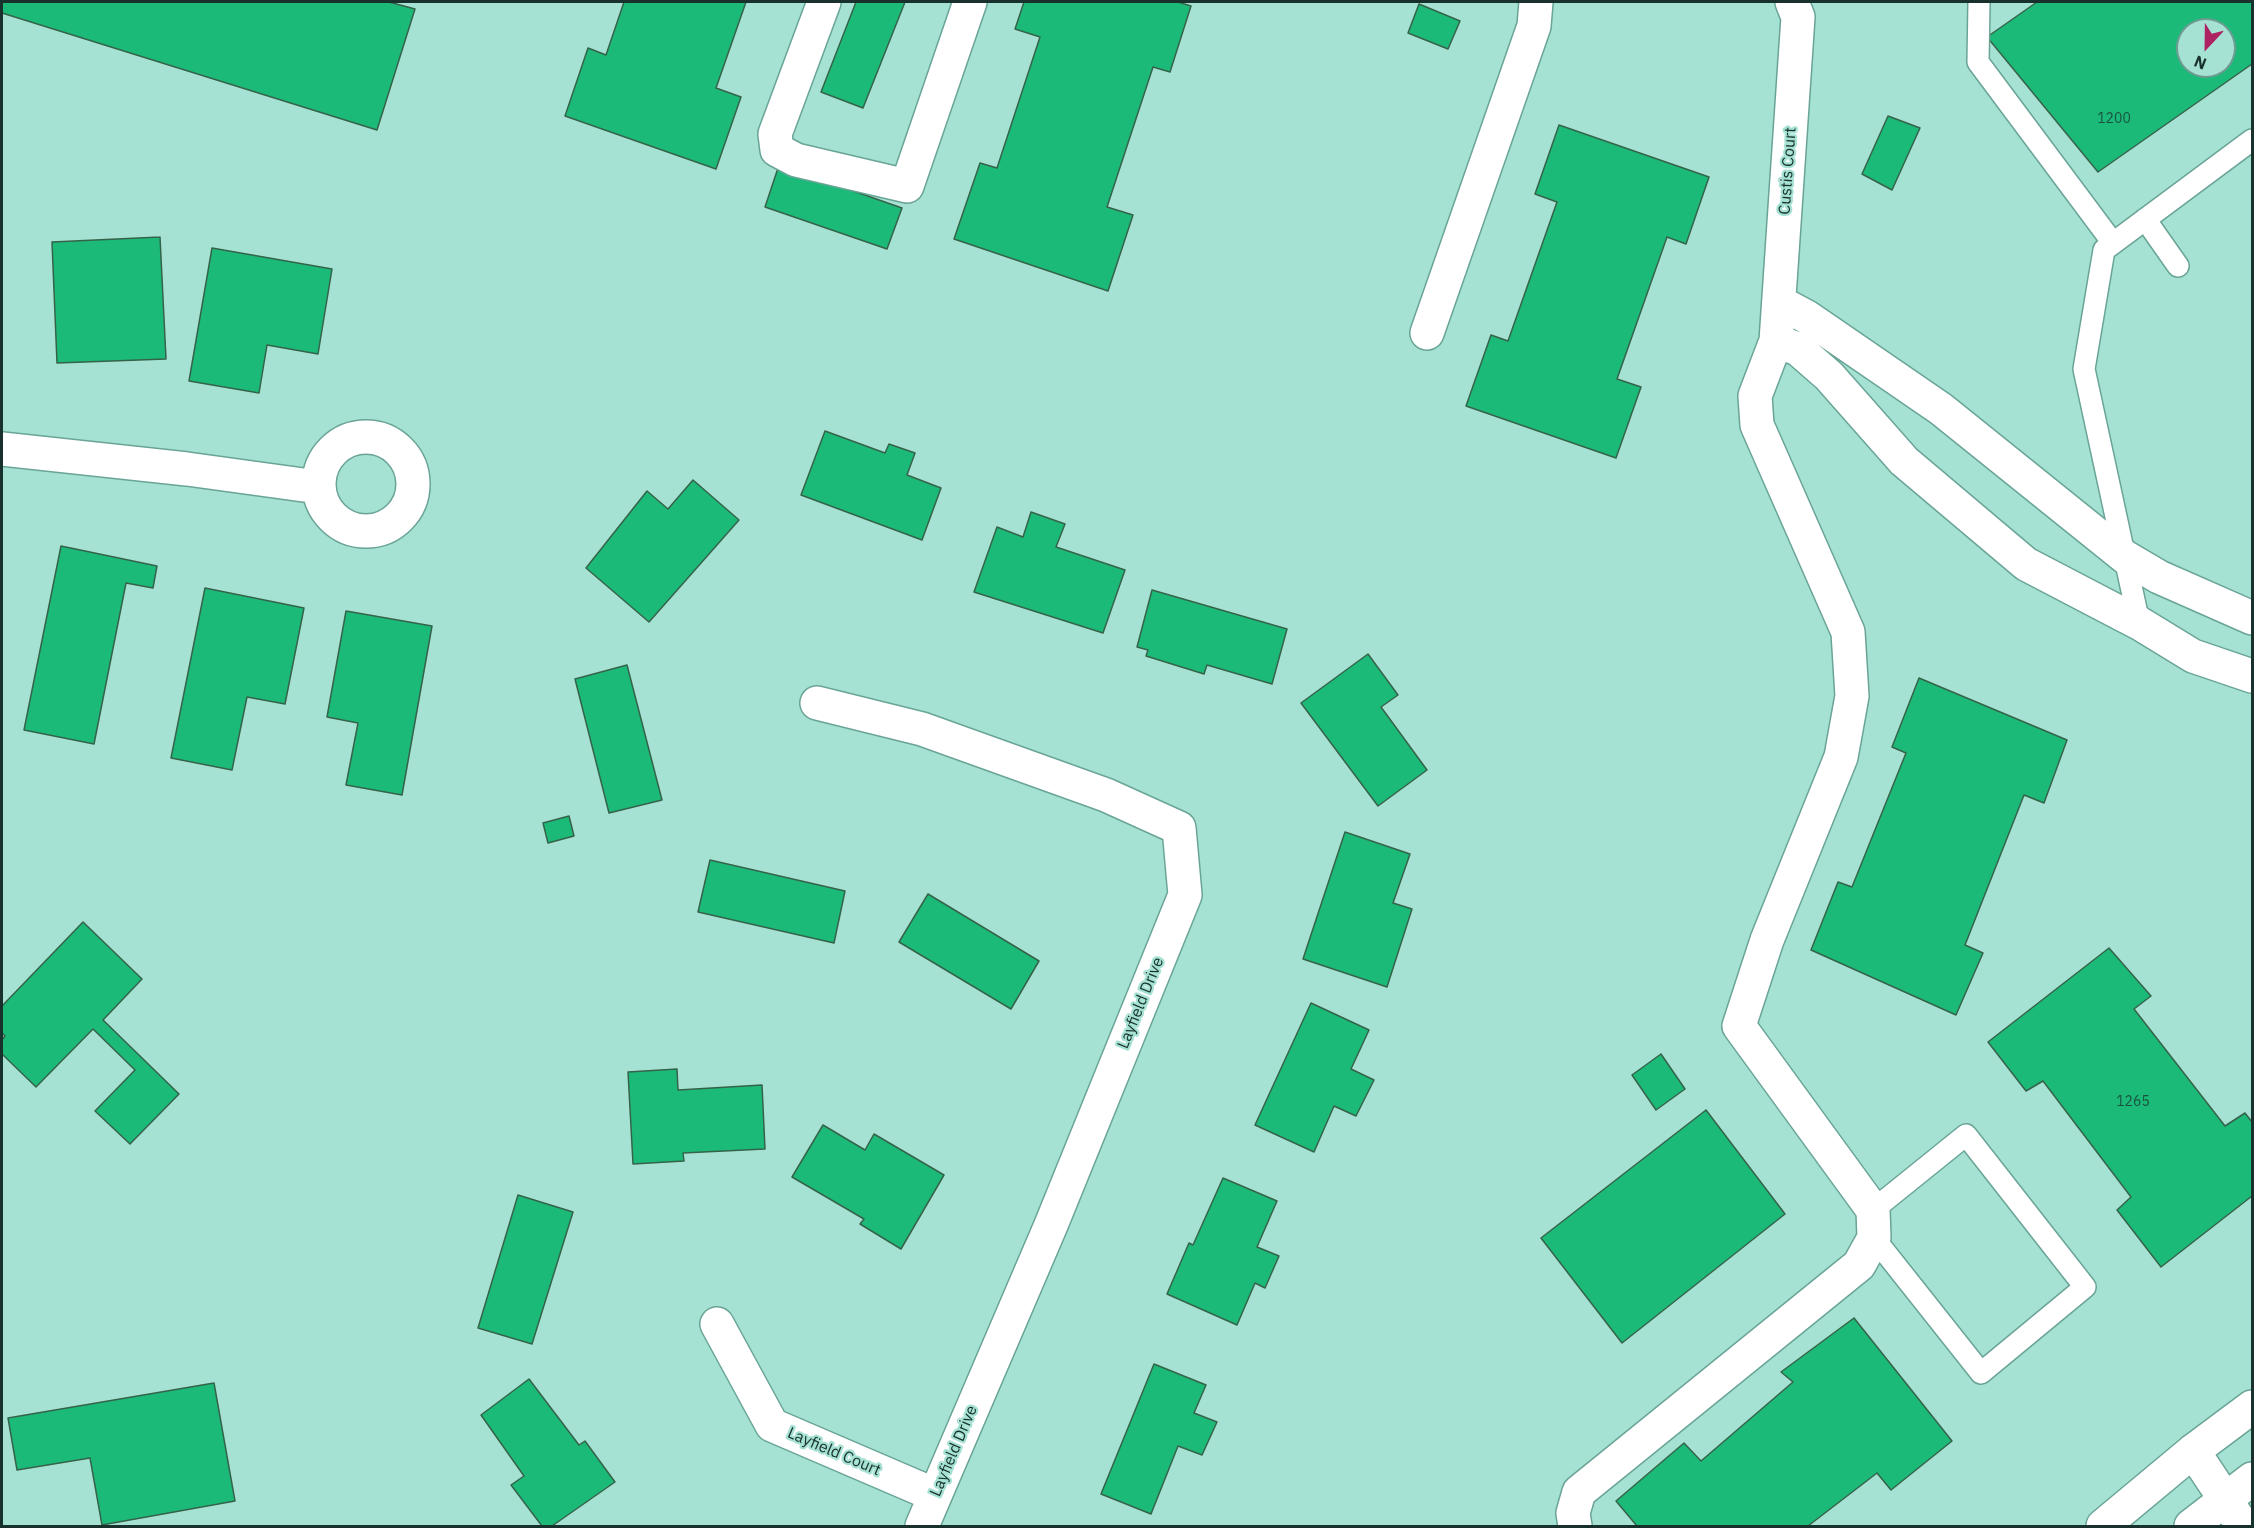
<!DOCTYPE html>
<html>
<head>
<meta charset="utf-8">
<style>
	body { margin:0 }
	#map { position:relative; width:2254px; height:1528px; overflow:hidden; background:#a6e2d4; font-family:"IBM Plex Sans",sans-serif }
	canvas { display:block }
	.frame { position:absolute; inset:0; border:3px solid #18312c; pointer-events:none }
	.north { position:absolute; left:2176px; top:18px; width:60px; height:60px; box-sizing:border-box; background:#a6e2d4; border:2px solid #6d9b91; border-radius:50%; rotate:202deg; font-size:16px; font-weight:700; line-height:24px; text-align:center; color:#18312c }
	.north::after { content:''; display:block; margin:auto; width:21px; height:27px; background:#ad2262; clip-path:polygon(50% 0,100% 100%,50% 72%,0 100%) }
</style>
</head>
<body>
<div id="map">
<canvas width="2254" height="1528"></canvas>
<div class="frame"></div>
<div class="north">N</div>
</div>
<script>
const ctx = document.querySelector('canvas').getContext('2d');
ctx.lineJoin = 'round';
function paint(path, color) {
  ctx.fillStyle = color;
  ctx.fill(path, 'evenodd');
}
function shape(rows) {
  const path = new Path2D();
  for (const r of rows) {
    if (r.length === 3) {
      path.moveTo(r[0] + r[2], r[1]);
      path.arc(r[0], r[1], r[2], 0, 2 * Math.PI);
      continue;
    }
    path.moveTo(r[0], r[1]);
    for (let i = 2; i < r.length; i += 2) path.lineTo(r[i], r[i + 1]);
  }
  return path;
}
function stroke(path, color, width, dash) {
  ctx.strokeStyle = color;
  ctx.lineWidth = width;
  ctx.lineCap = dash ? 'butt' : 'round';
  ctx.setLineDash(dash || []);
  ctx.stroke(path);
}
function label(font, color, halo, rows, align = 'center') {
  ctx.font = font + ' "IBM Plex Sans",sans-serif';
  ctx.lineWidth = 4.5;
  ctx.setLineDash([]);
  ctx.textBaseline = 'middle';
  ctx.strokeStyle = halo;
  ctx.fillStyle = color;
  for (const [text, x, y, turn = 0] of rows) {
    ctx.save();
    ctx.translate(x, y);
    ctx.rotate((+turn || 0) * Math.PI / 180);
    ctx.textAlign = isNaN(turn) ? turn : align;
    if (halo) ctx.strokeText(text, 0, 0);
    ctx.fillText(text, 0, 0);
    ctx.restore();
  }
}
const building = shape([
	[2,2,389,2,415,9,377,130,2,13,2,2],
	[624,2,746,2,716,88,741,97,716,169,565,116,588,48,606,55,624,2],
	[856,2,905,2,863,108,821,92,856,2],
	[1024,2,1178,2,1191,6,1170,72,1153,67,1107,207,1133,215,1108,291,954,239,980,163,997,168,1040,37,1015,29,1024,2],
	[2037,2,2252,2,2252,64,2098,172,1987,37,2037,2],
	[2188,30,2224,30,2224,66,2188,66,2188,30],
	[1419,4,1460,21,1448,49,1408,33,1419,4],
	[1888,116,1920,128,1892,190,1862,174,1888,116],
	[1559,125,1709,177,1686,244,1667,237,1617,379,1641,387,1616,458,1466,406,1491,335,1508,341,1557,202,1535,194,1559,125],
	[779,165,902,208,887,249,765,207,779,165],
	[160,237,166,359,57,363,52,242,160,237],
	[212,248,332,269,318,354,267,345,259,393,189,381,212,248],
	[825,431,885,453,889,444,915,453,907,475,941,488,922,540,801,495,825,431],
	[693,480,739,520,649,622,586,568,647,491,668,509,693,480],
	[1031,512,1065,524,1056,547,1125,570,1103,633,974,592,997,527,1023,537,1031,512],
	[61,546,157,566,153,588,126,583,94,744,24,730,61,546],
	[205,588,304,608,285,704,247,697,232,770,171,758,205,588],
	[1152,590,1287,629,1272,684,1207,665,1204,674,1146,656,1148,650,1137,647,1152,590],
	[346,611,432,626,402,795,346,785,358,723,327,717,346,611],
	[1368,654,1398,695,1381,707,1427,770,1378,806,1301,703,1368,654],
	[627,665,662,800,609,813,575,679,627,665],
	[1919,678,2067,740,2044,803,2024,795,1965,945,1983,953,1956,1015,1811,950,1838,882,1852,887,1906,753,1892,747,1919,678],
	[569,816,574,836,548,843,543,823,569,816],
	[1345,832,1410,854,1393,903,1412,909,1387,987,1303,959,1345,832],
	[710,860,845,891,834,943,698,912,710,860],
	[928,894,1039,961,1011,1009,899,942,928,894],
	[83,922,142,979,103,1020,179,1094,130,1144,95,1111,135,1070,93,1029,36,1087,2,1054,2,1040,5,1036,2,1033,2,1006,83,922],
	[2109,948,2151,996,2134,1009,2225,1126,2245,1113,2252,1122,2252,1196,2161,1267,2117,1210,2131,1197,2043,1081,2026,1091,1988,1042,2109,948],
	[1311,1003,1369,1030,1351,1069,1374,1080,1356,1116,1334,1106,1314,1152,1255,1125,1311,1003],
	[1661,1054,1685,1089,1656,1110,1632,1075,1661,1054],
	[677,1069,678,1090,762,1085,765,1149,683,1153,684,1161,633,1164,628,1072,677,1069],
	[1706,1110,1785,1214,1622,1343,1541,1238,1706,1110],
	[823,1125,865,1150,874,1134,944,1175,901,1249,860,1224,864,1219,792,1177,823,1125],
	[1223,1178,1277,1201,1257,1247,1279,1256,1265,1288,1255,1283,1237,1325,1167,1294,1189,1243,1193,1245,1223,1178],
	[518,1195,573,1212,532,1344,478,1328,518,1195],
	[1854,1318,1952,1441,1891,1490,1877,1473,1808,1526,1637,1526,1616,1501,1684,1443,1701,1461,1793,1382,1781,1372,1854,1318],
	[1154,1364,1206,1385,1194,1413,1217,1422,1202,1455,1178,1446,1151,1514,1101,1494,1154,1364],
	[529,1379,579,1445,585,1441,615,1482,552,1526,542,1526,511,1485,524,1476,481,1415,529,1379],
	[214,1383,235,1501,102,1525,90,1458,17,1470,8,1418,214,1383]
]);
paint(building, '#1cba79');
stroke(building, '#35634a', 1.5);
const service = shape([
	[1979,2,1978,62,2113,243],
	[2145,219,2178,266],
	[2139,623,2084,369,2104,250,2252,140],
	[1873,1210,1966,1135,2085,1287,1981,1373,1874,1238]
]);
const minor = shape([
	[824,2,775,134,777,150,796,160,907,186,970,2],
	[1779,302,1807,317,1941,409,2125,557,2159,577,2252,618],
	[1427,333,1534,26,1536,2],
	[1776,341,1798,349,1829,376,1904,461,2026,564,2139,623,2193,656,2252,676],
	[366,484,47],
	[2,449,187,469,318,487],
	[817,703,922,729,1106,795,1179,828,1185,895,1051,1225,922,1526],
	[717,1324,772,1425,935,1495],
	[2193,1451,2243,1526],
	[1575,1526,1573,1513,1579,1492,1859,1265,1874,1238,1873,1210,1739,1026,1767,940,1841,757,1852,696,1848,632,1757,425,1755,396,1776,341,1798,17,1792,2]
]);
const tertiary = shape([
	[2103,1526,2193,1451,2252,1407],
	[2191,1526,2252,1479]
]);
stroke(service, '#69a497', 24);
stroke(minor, '#69a497', 36);
stroke(tertiary, '#69a497', 36);
stroke(service, '#fff', 21);
stroke(minor, '#fff', 33);
stroke(tertiary, '#fff', 33);
label('14px', '#19533f', null, [
	["1200",2114,119],
	["1265",2133,1102]
]);
label('16px', '#18312c', '#a6e2d4', [
	["Custis Court",1788,171,-86],
	["Layfield Drive",1141,1003,-68],
	["Layfield Drive",954,1451,-67],
	["Layfield Court",834,1452,23]
]);
</script>
</body>
</html>
